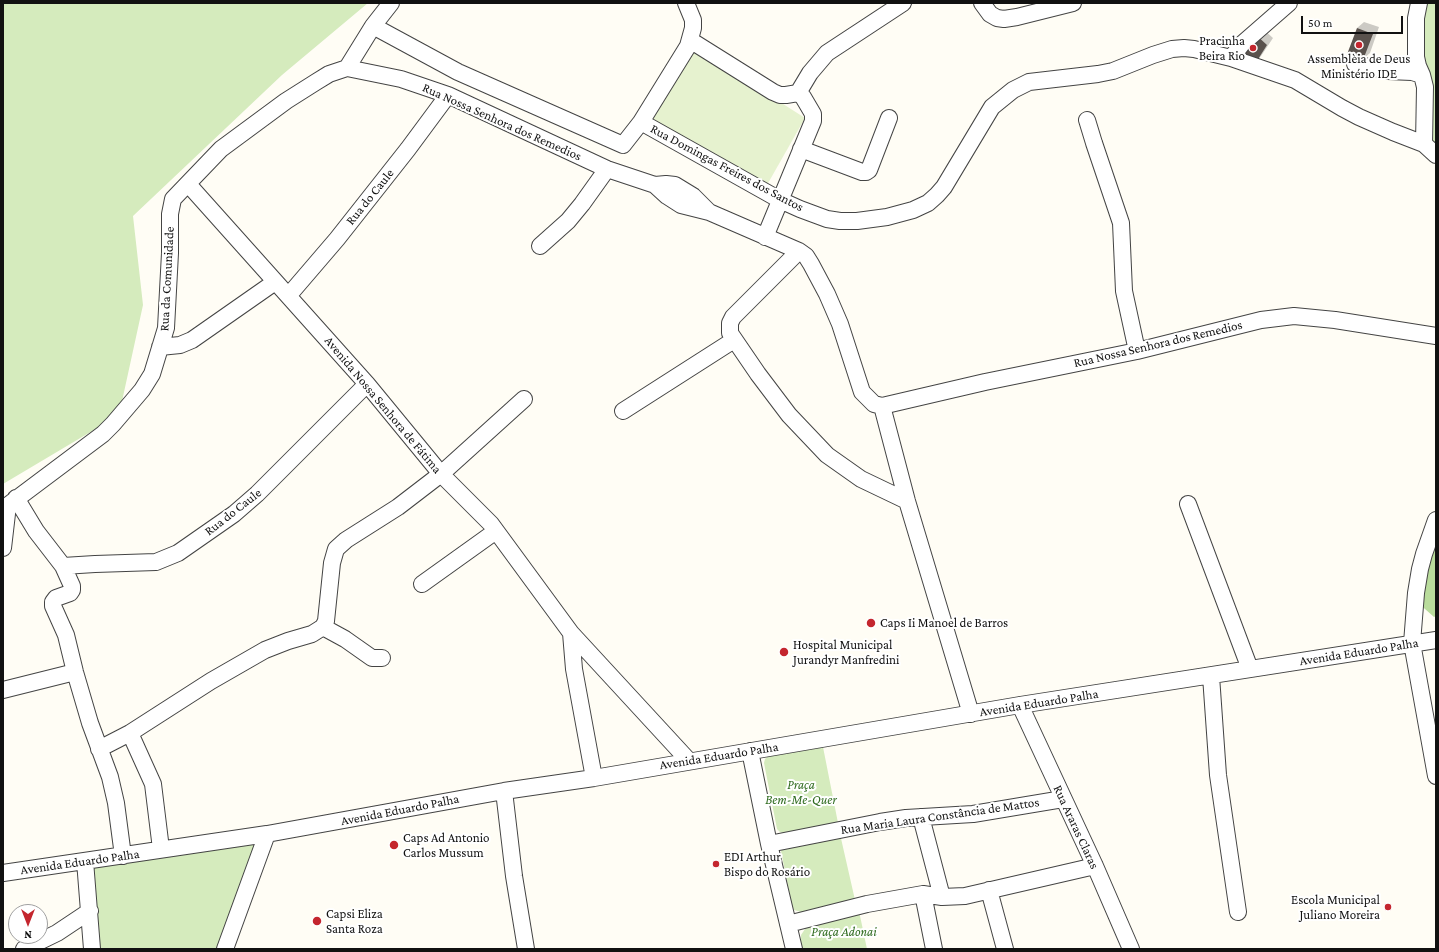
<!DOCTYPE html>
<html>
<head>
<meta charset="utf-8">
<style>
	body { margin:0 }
	#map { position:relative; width:1439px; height:952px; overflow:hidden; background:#fffdf5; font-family:"Crimson Pro",serif }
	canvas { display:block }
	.frame { position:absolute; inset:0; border:4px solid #111; pointer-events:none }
	.north { position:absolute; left:8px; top:904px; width:40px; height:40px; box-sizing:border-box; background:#fff; border:1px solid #a0a0a0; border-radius:50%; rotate:180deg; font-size:11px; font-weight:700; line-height:16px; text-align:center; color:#111 }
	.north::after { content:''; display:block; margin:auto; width:14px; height:18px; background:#c4262e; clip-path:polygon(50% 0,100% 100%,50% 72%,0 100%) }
	.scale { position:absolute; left:1301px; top:16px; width:102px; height:18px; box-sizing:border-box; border:2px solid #111; border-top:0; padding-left:5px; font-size:12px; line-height:14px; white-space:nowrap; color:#111; -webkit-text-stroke:3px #fff; paint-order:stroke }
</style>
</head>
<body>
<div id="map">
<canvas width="1439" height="952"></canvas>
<div class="frame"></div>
<div class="north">N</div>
<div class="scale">50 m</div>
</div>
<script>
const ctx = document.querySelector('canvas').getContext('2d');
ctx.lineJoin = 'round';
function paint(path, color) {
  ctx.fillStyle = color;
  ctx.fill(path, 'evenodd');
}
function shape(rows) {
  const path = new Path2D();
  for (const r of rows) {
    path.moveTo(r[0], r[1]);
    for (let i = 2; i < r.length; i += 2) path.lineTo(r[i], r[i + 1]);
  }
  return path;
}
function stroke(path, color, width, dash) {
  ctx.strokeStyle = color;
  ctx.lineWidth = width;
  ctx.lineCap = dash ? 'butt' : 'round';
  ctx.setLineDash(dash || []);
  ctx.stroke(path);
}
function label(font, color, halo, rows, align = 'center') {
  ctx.font = font + ' "Crimson Pro",serif';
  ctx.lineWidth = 4;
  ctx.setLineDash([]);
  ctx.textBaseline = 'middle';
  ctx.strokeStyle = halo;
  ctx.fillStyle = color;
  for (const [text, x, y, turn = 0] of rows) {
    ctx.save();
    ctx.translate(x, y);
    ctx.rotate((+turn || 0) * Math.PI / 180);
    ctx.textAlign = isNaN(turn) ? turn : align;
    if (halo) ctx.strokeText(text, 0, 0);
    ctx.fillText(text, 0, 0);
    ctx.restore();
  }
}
paint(shape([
	[3,3,368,3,282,75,133,216,143,305,119,415,3,484],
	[1422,3,1436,3,1436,154,1425,144],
	[823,747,838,823,783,833,780,832,777,829,764,763,765,759,768,756],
	[840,834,855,900,801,912,794,910,792,906,781,851,784,846],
	[259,841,224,949,93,949,90,866],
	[859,911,867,949,801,949,801,935,807,926]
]), '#d5ebbd');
paint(shape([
	[1436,530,1436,616,1434,617,1416,601]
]), '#b9dc9c');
paint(shape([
	[694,47,805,118,767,185,650,119]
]), '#e6f2cf');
paint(shape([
	[1364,22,1379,27,1370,53,1363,59,1357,28],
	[1262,28,1273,38,1261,56,1255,63]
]), '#0003');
paint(shape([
	[1357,28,1373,34,1363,60,1346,57],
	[1255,34,1267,45,1255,64,1233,56]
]), '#5a524d');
const minor = shape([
	[982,3,990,14,997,18,1004,19,1017,17,1073,3],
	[1419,3,1416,18,1416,57,1418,66,1422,75,1425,87,1424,144],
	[373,26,458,72,623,145,641,122,688,46,693,28,693,20,686,3],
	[690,40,773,92,780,95,786,95,798,93],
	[1231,58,1242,44,1289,3],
	[1355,64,1388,71,1412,72,1422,75],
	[347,68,373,26,391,3],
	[798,93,810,73,827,53,903,3],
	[1087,120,1094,143,1121,223,1124,291,1137,351],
	[641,122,780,200,800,209,827,219,840,221,857,221,887,217,913,210,928,203,937,195,944,187,992,107,1013,90,1029,82,1098,74,1113,71,1153,55,1172,49,1184,48,1194,49,1231,58,1295,80,1342,108,1359,117,1393,132,1424,144,1436,155],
	[801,149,862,172,866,172,869,170,889,118],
	[188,184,367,384,441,474,491,524,571,633,689,761],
	[655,185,666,184,675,185,693,196,709,212],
	[765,237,813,121,813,114,803,97,798,93],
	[540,246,568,221,582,204,607,169],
	[799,251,733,317,730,323,730,333,758,374,789,415,827,455,861,479,907,501],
	[289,295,337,239,408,149,448,95],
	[160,347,180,345,192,340,275,282],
	[623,411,734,340],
	[16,498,36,531,63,566,72,586,72,590,70,593,56,598,53,602,53,606,66,635,75,672,90,723,110,777,116,803,123,856],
	[1188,504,1250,669],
	[3,509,103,434,113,424,142,390,152,374,166,328,170,253,170,214,173,199,221,149,286,101,316,82,329,74,347,68,401,79,448,95,607,169,655,185,667,196,681,205,709,212,799,251,806,256,811,264,827,294,840,324,862,392,874,404,882,406],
	[1436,520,1424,554,1420,569,1416,593,1412,643,1436,776],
	[3,548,8,505],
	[63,566,95,564,156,562,178,553,234,514,257,494,367,384],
	[422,584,496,531],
	[323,627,345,639,372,658,382,658],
	[571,633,574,669,594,778],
	[1211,676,1218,775,1238,912],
	[3,690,75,672],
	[1020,705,1095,866,1131,949],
	[971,714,907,501,882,406,985,382,1137,351,1261,320,1294,316,1335,320,1436,336],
	[130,733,153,784,161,849],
	[99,749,130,733,211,681,265,650,288,641,312,634,323,627,326,621,332,563,336,549,346,540,398,507,441,474,524,399],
	[750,751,769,844,794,949],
	[504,791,514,876,526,949],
	[921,817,942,897],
	[769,844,880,822,906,818,973,814,1063,799],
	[85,861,92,949],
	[3,873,267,834,504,791,594,778,1020,705,1436,640],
	[989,890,1005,949],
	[923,894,934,949],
	[788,924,867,904,923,894,942,897,965,896,1095,866],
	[24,949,57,933,90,911],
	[225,949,267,834]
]);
stroke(minor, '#444', 18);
stroke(minor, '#fff', 16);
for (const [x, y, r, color] of [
	[1359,45,4,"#c4262e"],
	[1253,48,4,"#c4262e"],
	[871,623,5,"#c4262e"],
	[784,652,5,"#c4262e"],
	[394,845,5,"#c4262e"],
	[716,864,4,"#c4262e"],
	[1388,907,4,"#c4262e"],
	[317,921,5,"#c4262e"]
]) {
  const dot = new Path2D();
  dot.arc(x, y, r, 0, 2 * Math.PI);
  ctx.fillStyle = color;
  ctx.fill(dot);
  stroke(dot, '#fff', 1.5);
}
label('13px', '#111', '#fff', [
	["Pracinha",1245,41,"right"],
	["Beira Rio",1245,56,"right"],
	["Assemblèia de Deus",1359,59,"center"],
	["Ministério IDE",1359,74,"center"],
	["Caps Ii Manoel de Barros",880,623],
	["Hospital Municipal",793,645],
	["Jurandyr Manfredini",793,660],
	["Caps Ad Antonio",403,838],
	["Carlos Mussum",403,853],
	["EDI Arthur",724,857],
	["Bispo do Rosário",724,872],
	["Escola Municipal",1380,900,"right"],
	["Juliano Moreira",1380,915,"right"],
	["Capsi Eliza",326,914],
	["Santa Roza",326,929]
], 'left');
label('13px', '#111', '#fff', [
	["Rua Nossa Senhora dos Remedios",502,122,24],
	["Rua Domingas Freires dos Santos",727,168,28],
	["Rua do Caule",370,197,-51],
	["Rua da Comunidade",167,279,-87],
	["Rua Nossa Senhora dos Remedios",1158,344,-13],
	["Avenida Nossa Senhora de Fátima",383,405,50],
	["Rua do Caule",233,512,-38],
	["Avenida Eduardo Palha",1359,652,-9],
	["Avenida Eduardo Palha",1039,703,-9],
	["Avenida Eduardo Palha",719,756,-9],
	["Avenida Eduardo Palha",400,810,-11],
	["Rua Maria Laura Constância de Mattos",940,816,-8],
	["Rua Araras Claras",1076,827,65],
	["Avenida Eduardo Palha",80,862,-8]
]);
label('italic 13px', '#2f6b1f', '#fff', [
	["Praça",801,785],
	["Bem-Me-Quer",801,800],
	["Praça Adonai",844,932]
]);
</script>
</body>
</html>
